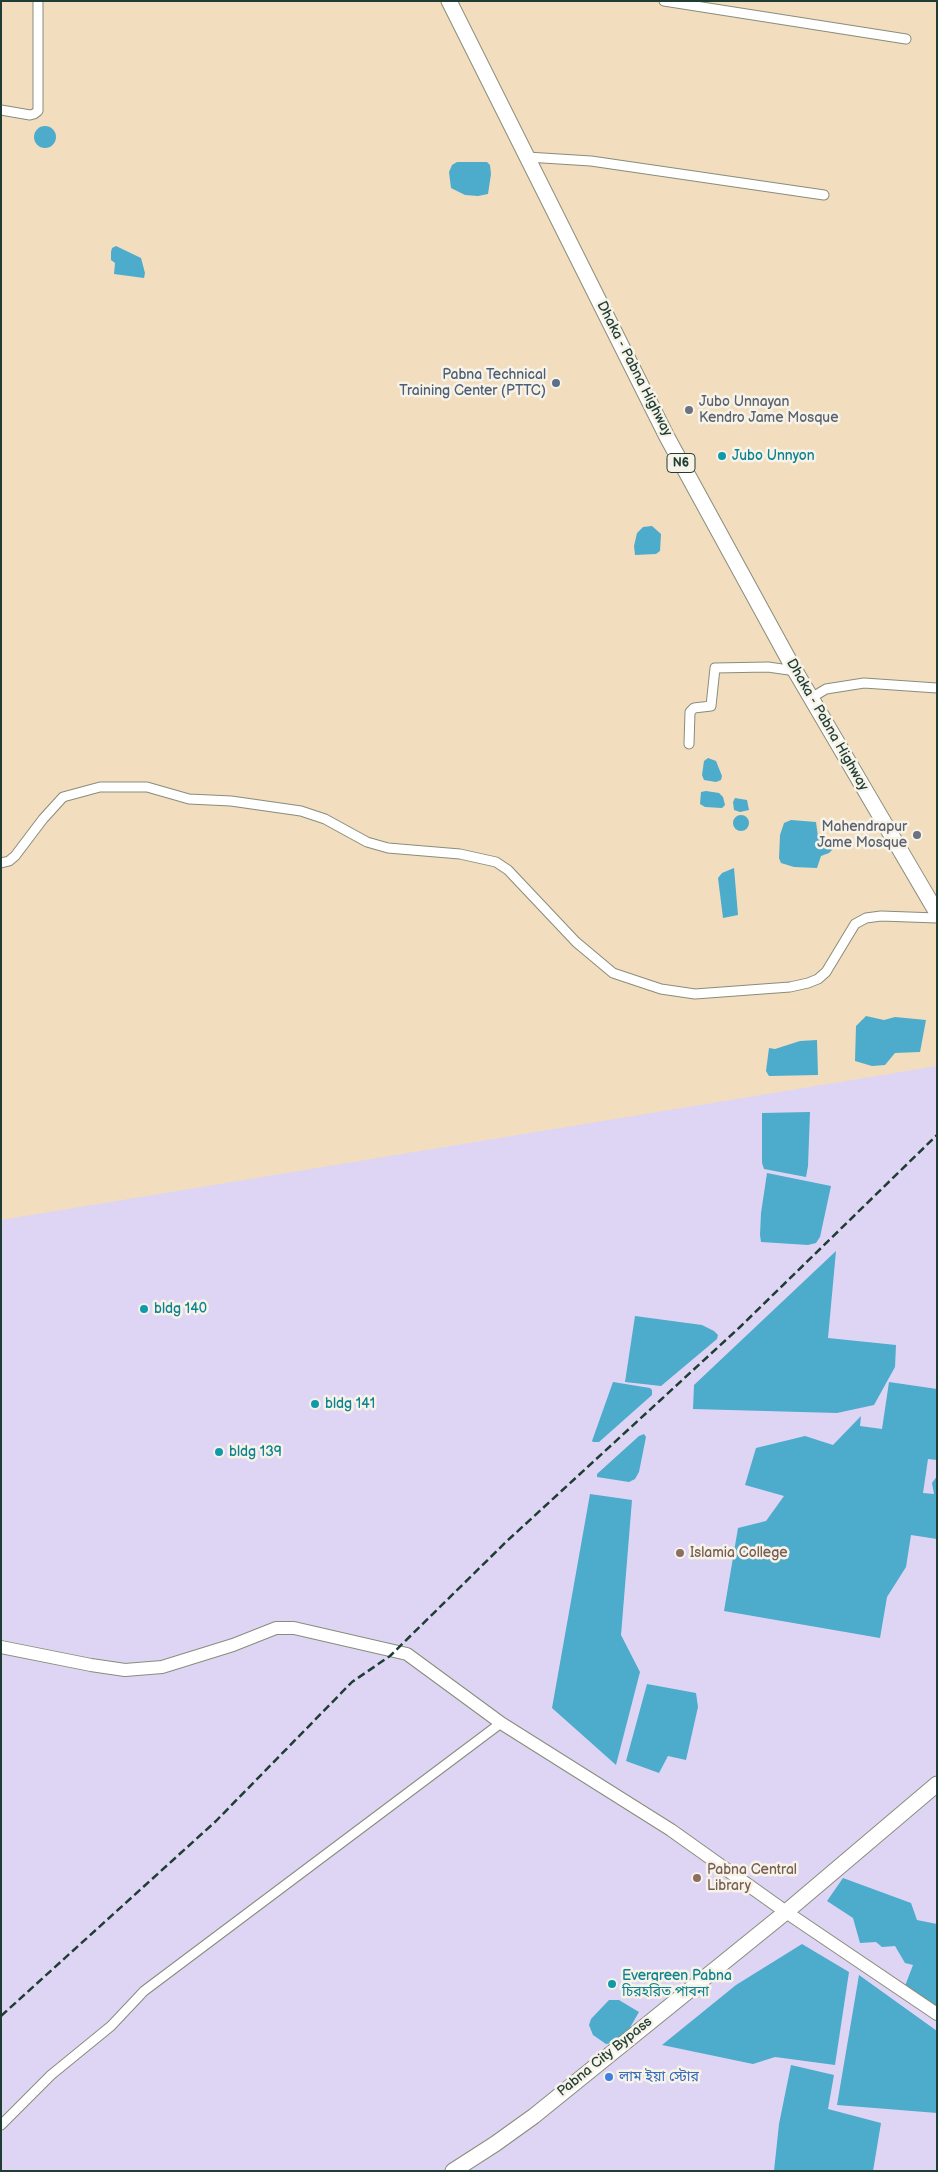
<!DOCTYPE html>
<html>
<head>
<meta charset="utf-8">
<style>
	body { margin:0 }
	#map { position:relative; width:938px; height:2172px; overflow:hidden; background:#f2ddbf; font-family:"Balsamiq Sans",sans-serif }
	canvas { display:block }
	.frame { position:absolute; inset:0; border:2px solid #1f3d34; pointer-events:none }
</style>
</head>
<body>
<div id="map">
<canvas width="938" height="2172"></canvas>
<div class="frame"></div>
</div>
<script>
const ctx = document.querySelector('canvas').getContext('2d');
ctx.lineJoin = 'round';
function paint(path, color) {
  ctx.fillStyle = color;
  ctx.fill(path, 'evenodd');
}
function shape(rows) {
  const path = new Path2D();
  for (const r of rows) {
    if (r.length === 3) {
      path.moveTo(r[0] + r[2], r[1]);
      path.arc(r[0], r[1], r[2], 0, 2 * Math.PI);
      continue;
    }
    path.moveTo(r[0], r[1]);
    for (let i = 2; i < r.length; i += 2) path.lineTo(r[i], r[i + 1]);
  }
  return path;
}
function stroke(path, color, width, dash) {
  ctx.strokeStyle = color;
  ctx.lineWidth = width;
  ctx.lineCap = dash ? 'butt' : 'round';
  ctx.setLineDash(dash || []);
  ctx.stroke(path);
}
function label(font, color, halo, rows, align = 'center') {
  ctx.font = font + ' "Balsamiq Sans","Noto Sans Bengali",sans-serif';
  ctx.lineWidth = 5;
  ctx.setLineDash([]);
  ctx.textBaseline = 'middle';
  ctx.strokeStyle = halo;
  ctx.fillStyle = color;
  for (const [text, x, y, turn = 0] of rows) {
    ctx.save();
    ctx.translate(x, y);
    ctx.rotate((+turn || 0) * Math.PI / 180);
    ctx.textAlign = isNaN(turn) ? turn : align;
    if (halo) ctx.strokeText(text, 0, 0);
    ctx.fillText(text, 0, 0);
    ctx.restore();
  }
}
paint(shape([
	[937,1066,937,2171,1,2171,1,1220]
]), '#ded5f5');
paint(shape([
	[45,137,11],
	[457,162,487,162,490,165,491,174,488,194,478,196,465,195,451,188,449,172,452,165],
	[116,246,141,258,145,273,144,278,114,274,115,263,111,260,111,252,112,248],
	[652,526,661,534,660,551,656,554,635,555,634,546,637,533,643,527],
	[708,758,716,761,722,776,721,780,716,782,704,780,702,775,704,761],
	[706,791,719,793,723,797,725,805,722,808,705,807,700,804,701,792],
	[735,798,747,800,749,810,740,812,734,810,733,802],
	[741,823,8],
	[791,820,816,822,818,837,831,841,835,847,829,853,821,856,817,868,794,867,781,863,779,858,780,835,784,823],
	[734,868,738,915,723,918,718,878,722,873],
	[866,1016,884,1020,895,1017,926,1020,920,1052,895,1053,885,1065,872,1066,855,1061,856,1026],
	[817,1040,818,1075,769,1076,766,1071,769,1048,775,1049,800,1041],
	[810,1112,808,1166,806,1177,764,1169,762,1163,762,1113],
	[767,1173,831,1186,820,1237,816,1243,808,1245,761,1242,760,1235,761,1213],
	[836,1251,828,1338,896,1345,895,1367,874,1405,837,1413,693,1409,694,1385],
	[635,1316,702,1325,714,1331,718,1335,717,1339,661,1386,625,1382],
	[613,1382,650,1388,652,1390,652,1395,599,1442,593,1442,592,1441],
	[889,1382,937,1389,937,1460,928,1459,923,1493,934,1494,932,1483,937,1476,937,1539,911,1535,906,1567,887,1597,880,1638,724,1611,738,1528,766,1521,784,1496,745,1485,756,1448,805,1436,833,1445,861,1416,860,1426,882,1429],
	[644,1434,646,1437,639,1472,635,1479,629,1482,597,1477,597,1474,639,1436],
	[590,1494,632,1500,621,1635,640,1672,616,1765,552,1708],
	[647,1684,696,1693,698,1707,686,1760,668,1756,659,1773,626,1761],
	[843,1878,911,1903,917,1920,937,1924,937,2007,905,1986,913,1965,905,1963,895,1946,882,1947,876,1942,860,1943,853,1918,827,1901],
	[802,1944,849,1972,835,2065,775,2057,753,2064,662,2045,736,1985],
	[859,1975,937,2031,937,2113,837,2105],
	[609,2000,619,2000,639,2012,628,2031,612,2043,606,2044,593,2035,589,2025,591,2019],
	[791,2065,834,2075,828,2109,881,2123,873,2171,774,2171,779,2124]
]), '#4dabcc');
const minor = shape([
	[664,1,906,39],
	[1,110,30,115,34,114,38,111,38,1],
	[527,157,591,161,824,195],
	[811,698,826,689,864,683,937,688],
	[689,744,690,712,694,708,711,706,715,668,768,667,796,671],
	[1,863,9,861,15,856,43,819,63,797,100,787,147,787,189,799,231,801,301,811,325,819,367,842,388,848,460,854,496,862,508,870,576,942,613,973,661,989,695,994,790,987,808,983,818,979,826,972,855,924,866,918,881,916,937,918],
	[1,2125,51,2075,111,2026,144,1991,501,1723]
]);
const secondary = shape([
	[1,1647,91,1665,125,1670,162,1667,233,1645,276,1628,294,1628,407,1654,501,1723,671,1830,786,1912,937,2014]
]);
const trunk = shape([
	[449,1,667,437,790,662,937,913],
	[453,2171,495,2144,534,2116,786,1912,937,1784]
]);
stroke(minor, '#888d7a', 11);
stroke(secondary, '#888d7a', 14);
stroke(trunk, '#888d7a', 17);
stroke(minor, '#fff', 9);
stroke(secondary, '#fff', 12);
stroke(trunk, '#fff', 15);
stroke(shape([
	[1,2016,216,1821,352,1682,390,1656,507,1541,740,1327,937,1135]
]), '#1f3d34', 2.5, [8, 4]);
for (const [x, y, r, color] of [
	[556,383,5,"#5c6f8a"],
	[689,410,5,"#6b7280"],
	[722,456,5,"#0f9aa8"],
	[917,835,5,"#6b7280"],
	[144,1309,5,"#0f9aa8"],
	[315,1404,5,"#0f9aa8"],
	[219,1452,5,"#0f9aa8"],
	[680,1553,5,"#8d6e63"],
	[697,1878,5,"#8d6e63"],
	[612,1984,5,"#0f9aa8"],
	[609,2077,5,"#3f7fe0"]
]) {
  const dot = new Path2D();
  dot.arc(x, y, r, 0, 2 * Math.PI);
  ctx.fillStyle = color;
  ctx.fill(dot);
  stroke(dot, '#f7f3e8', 2);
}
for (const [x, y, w] of [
	[681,463,28]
]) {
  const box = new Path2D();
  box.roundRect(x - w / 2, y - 9.5, w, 19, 4);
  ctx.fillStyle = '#f7f3e8';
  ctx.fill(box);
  stroke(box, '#1f3d34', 1);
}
label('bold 12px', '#1f3d34', null, [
	["N6",681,463]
]);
label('14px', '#1f3d34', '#f7f3e8', [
	["Dhaka - Pabna Highway",634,369,63],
	["Dhaka - Pabna Highway",827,725,60],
	["Pabna City Bypass",605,2057,-39]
]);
label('14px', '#4e5e75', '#f7f3e8', [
	["Pabna Technical",546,375],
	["Training Center (PTTC)",546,391]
], 'right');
label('14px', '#5b616d', '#f7f3e8', [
	["Jubo Unnayan",699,402],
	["Kendro Jame Mosque",699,418],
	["Mahendrapur",907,827,"right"],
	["Jame Mosque",907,843,"right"]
], 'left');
label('14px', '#0d838f', '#f7f3e8', [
	["Jubo Unnyon",732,456],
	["bldg 140",154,1309],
	["bldg 141",325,1404],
	["bldg 139",229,1452],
	["Evergreen Pabna",622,1976],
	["চিরহরিত পাবনা",622,1992]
], 'left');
label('14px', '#785e54', '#f7f3e8', [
	["Islamia College",690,1553],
	["Pabna Central",707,1870],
	["Library",707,1886]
], 'left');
label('14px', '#366cbe', '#f7f3e8', [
	["লাম ইয়া স্টোর",619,2077]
], 'left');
</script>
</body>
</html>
